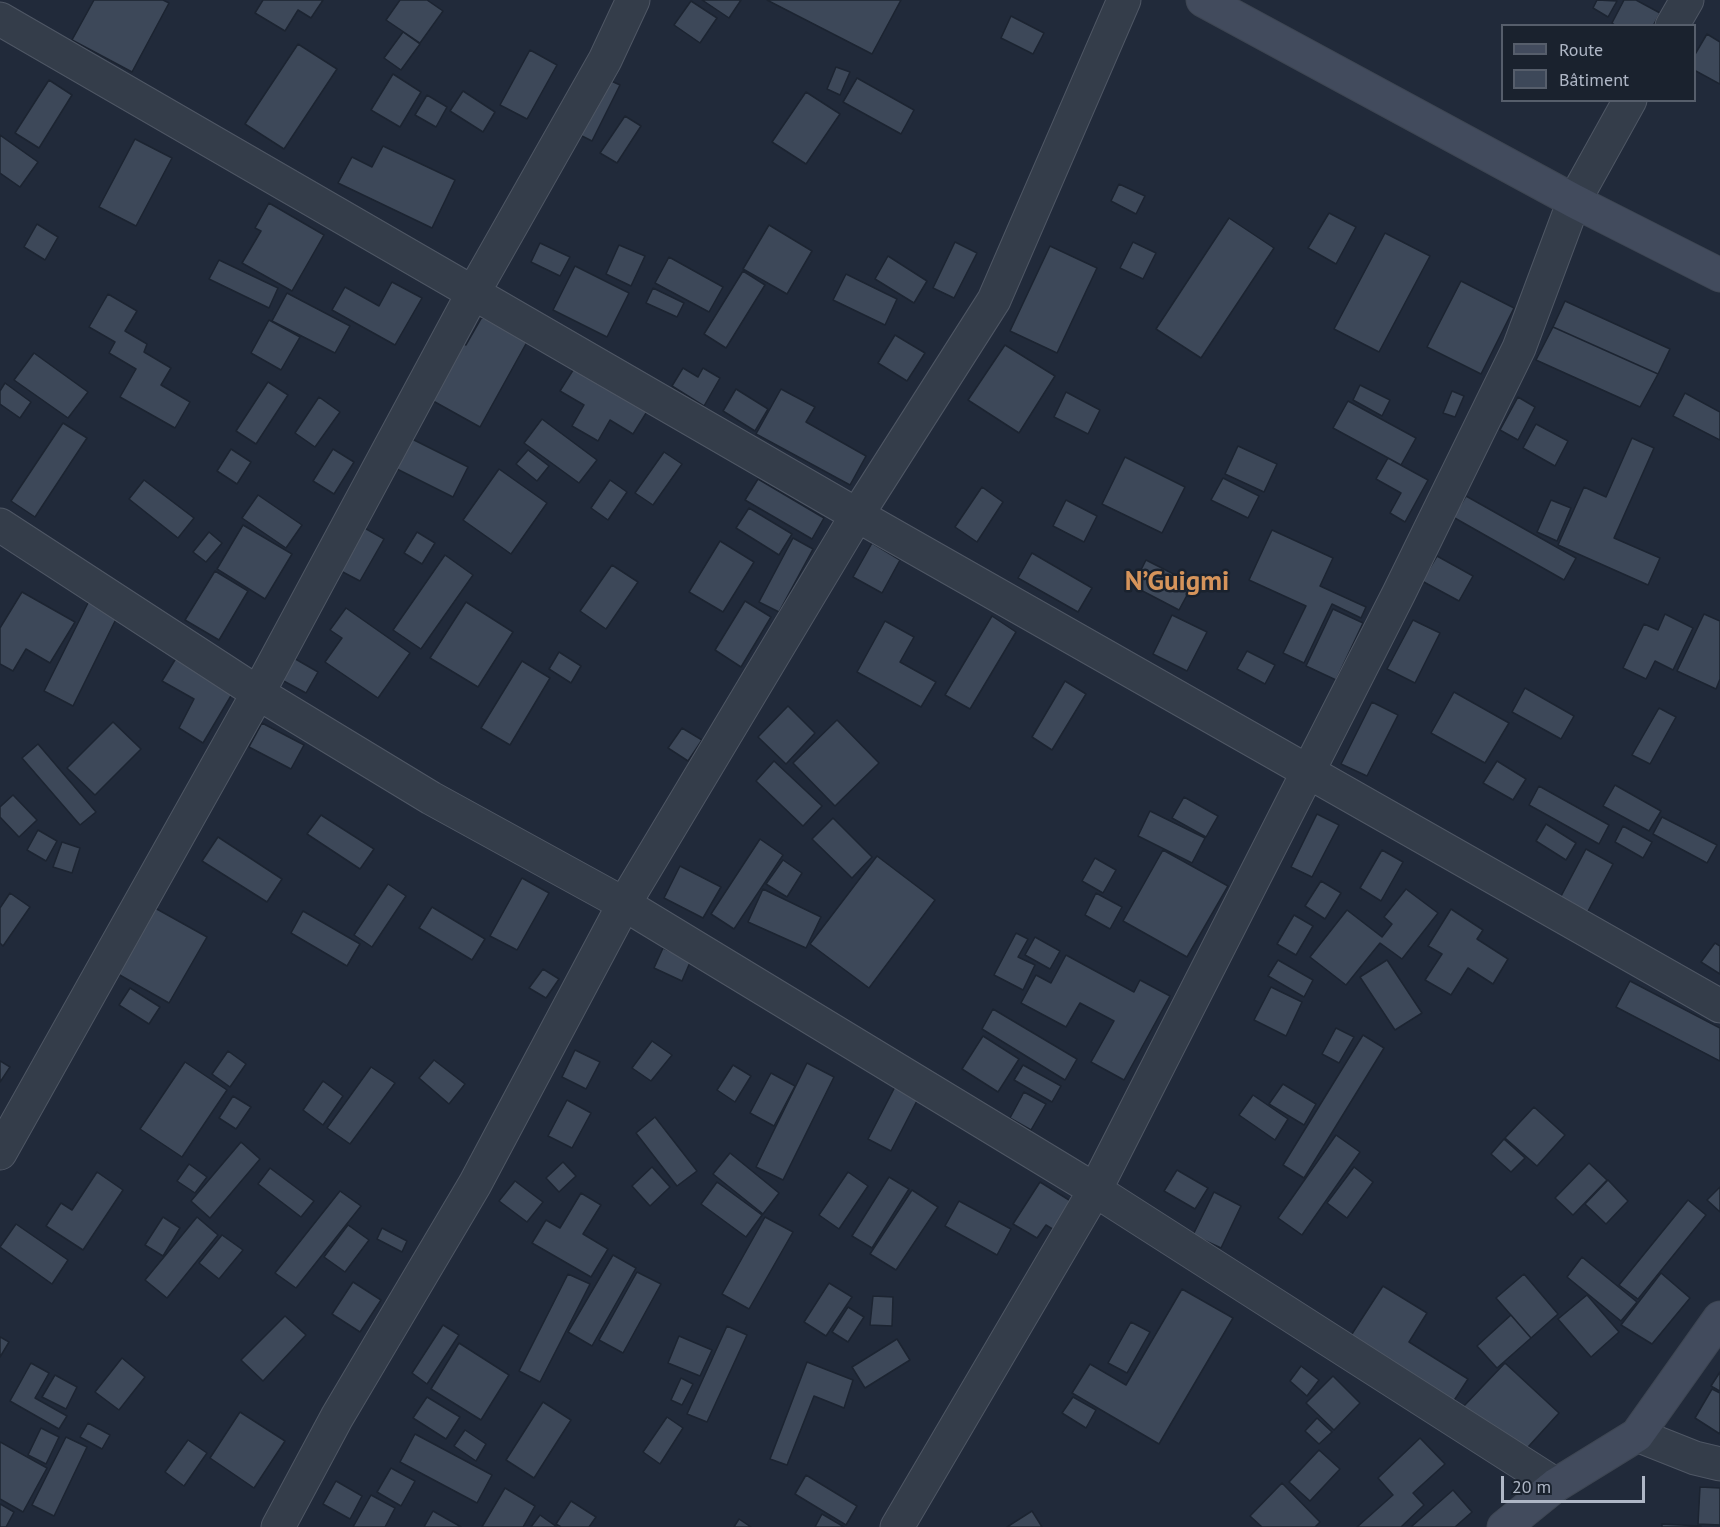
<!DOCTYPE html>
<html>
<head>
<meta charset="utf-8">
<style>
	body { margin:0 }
	#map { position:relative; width:1720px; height:1527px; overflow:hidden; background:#212a3a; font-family:"PT Sans",sans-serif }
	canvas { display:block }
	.legend { position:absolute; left:1501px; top:24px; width:195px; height:78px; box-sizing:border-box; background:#1a222e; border:2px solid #565e6b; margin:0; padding:8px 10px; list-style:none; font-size:18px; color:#afb7c6 }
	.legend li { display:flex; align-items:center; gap:12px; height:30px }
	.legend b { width:30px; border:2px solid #565e6b }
	.scale { position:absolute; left:1501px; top:1476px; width:144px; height:27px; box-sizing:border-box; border:3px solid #afb7c6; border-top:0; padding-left:8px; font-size:18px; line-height:21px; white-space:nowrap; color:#afb7c6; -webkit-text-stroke:4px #1a222e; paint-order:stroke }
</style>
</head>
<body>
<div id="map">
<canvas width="1720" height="1527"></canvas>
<ul class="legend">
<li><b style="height:8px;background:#424b5d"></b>Route</li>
<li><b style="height:16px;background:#3d4859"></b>Bâtiment</li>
</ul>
<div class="scale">20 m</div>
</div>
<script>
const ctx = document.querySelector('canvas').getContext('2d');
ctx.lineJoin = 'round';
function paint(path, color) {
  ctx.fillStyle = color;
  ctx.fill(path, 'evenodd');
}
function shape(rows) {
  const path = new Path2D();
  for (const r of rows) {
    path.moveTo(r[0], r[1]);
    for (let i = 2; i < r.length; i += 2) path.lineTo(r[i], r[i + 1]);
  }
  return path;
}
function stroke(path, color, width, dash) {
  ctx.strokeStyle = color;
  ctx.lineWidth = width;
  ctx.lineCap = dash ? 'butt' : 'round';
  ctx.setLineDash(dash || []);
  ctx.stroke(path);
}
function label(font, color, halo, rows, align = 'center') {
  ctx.font = font + ' "PT Sans",sans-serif';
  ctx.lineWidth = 5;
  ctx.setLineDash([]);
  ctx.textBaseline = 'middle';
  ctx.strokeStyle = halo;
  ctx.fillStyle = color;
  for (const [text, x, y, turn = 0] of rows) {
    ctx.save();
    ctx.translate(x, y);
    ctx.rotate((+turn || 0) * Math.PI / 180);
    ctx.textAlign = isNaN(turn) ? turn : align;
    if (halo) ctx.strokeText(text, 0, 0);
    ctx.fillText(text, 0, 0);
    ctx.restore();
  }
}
const building = shape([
	[94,0,163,0,169,3,132,72,72,40,94,0],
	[263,0,323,0,311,18,298,10,285,31,255,13,263,0],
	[400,0,427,0,443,11,420,43,386,20,400,0],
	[702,0,741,0,729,18,702,0],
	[767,0,901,0,872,54,767,0],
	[1597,0,1617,1,1608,17,1593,8,1597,0],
	[1624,0,1636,0,1660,13,1653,26,1616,26,1612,23,1624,0],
	[691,1,717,18,700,43,674,25,691,1],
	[1011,16,1044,33,1033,54,1001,38,1011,16],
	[403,32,420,44,401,70,384,58,403,32],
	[1707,34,1720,42,1720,84,1694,70,1694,56,1707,34],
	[298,44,337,69,284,149,245,124,298,44],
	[530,50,557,65,527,119,500,105,530,50],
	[836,67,850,72,840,95,827,89,836,67],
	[393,74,421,92,400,127,371,110,393,74],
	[598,75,620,85,592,141,570,130,598,75],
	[857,78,914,110,901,134,843,102,857,78],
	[49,80,72,95,39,148,15,133,49,80],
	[463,91,495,112,483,132,450,111,463,91],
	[806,92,840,114,806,164,772,142,806,92],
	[427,95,447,107,436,127,415,115,427,95],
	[625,116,641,126,617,163,600,153,625,116],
	[0,135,38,162,20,187,0,173,0,135],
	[135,139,172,158,136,226,99,207,135,139],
	[383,146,455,180,432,228,338,183,352,157,372,167,383,146],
	[1119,184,1145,196,1136,214,1111,201,1119,184],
	[269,203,324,235,292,291,242,263,261,231,255,228,269,203],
	[1329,213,1356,227,1336,264,1308,248,1329,213],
	[1229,218,1274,248,1201,358,1156,329,1229,218],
	[37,224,58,237,45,260,24,247,37,224],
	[769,225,812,251,787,294,743,269,769,225],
	[1385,233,1430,256,1379,352,1334,329,1385,233],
	[955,242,977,253,954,298,933,288,955,242],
	[1133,242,1156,253,1143,279,1120,268,1133,242],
	[540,243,570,257,560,276,531,262,540,243],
	[619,245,645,256,631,286,606,274,619,245],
	[1050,246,1097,268,1057,353,1010,331,1050,246],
	[888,256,927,281,914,303,875,279,888,256],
	[669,257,723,287,709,312,655,283,669,257],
	[219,260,278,288,269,308,209,279,219,260],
	[575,266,629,293,607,337,553,310,575,266],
	[743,271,765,285,726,348,704,334,743,271],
	[846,274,897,299,885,325,833,300,846,274],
	[1461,281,1514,308,1481,374,1427,347,1461,281],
	[392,282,422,298,395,345,332,310,345,287,379,306,392,282],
	[653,288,684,303,677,317,646,303,653,288],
	[287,293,350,326,335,353,272,321,287,293],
	[108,294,137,311,125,331,147,344,144,352,171,368,161,385,190,402,175,428,120,397,136,369,109,353,115,342,89,327,108,294],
	[1565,301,1670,349,1658,374,1553,327,1565,301],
	[482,317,527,342,480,427,426,397,457,341,466,345,482,317],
	[269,320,300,337,281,370,251,353,269,320],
	[1553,327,1658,374,1640,407,1536,360,1553,327],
	[895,335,925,353,907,381,878,363,895,335],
	[1005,345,1055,376,1019,433,968,400,1005,345],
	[34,353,88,392,68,418,14,380,34,353],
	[575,367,648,410,633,434,610,420,598,441,572,426,584,405,560,391,575,367],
	[683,368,698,377,703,368,720,378,704,406,672,386,683,368],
	[268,382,288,395,256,444,236,431,268,382],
	[5,383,31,402,20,418,0,404,0,391,5,383],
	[1360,385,1390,400,1382,416,1353,400,1360,385],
	[736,389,768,409,755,431,723,411,736,389],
	[781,389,815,407,806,422,866,456,850,485,756,434,781,389],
	[1452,391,1464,396,1455,417,1443,413,1452,391],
	[1066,392,1100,410,1088,434,1054,417,1066,392],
	[1685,393,1720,412,1720,440,1673,416,1685,393],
	[319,397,340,412,315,447,295,433,319,397],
	[1518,397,1535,407,1518,440,1500,430,1518,397],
	[1348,401,1416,438,1401,465,1333,428,1348,401],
	[542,419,597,460,579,483,524,443,542,419],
	[63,423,87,438,35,517,11,501,63,423],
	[1536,424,1568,441,1555,466,1523,448,1536,424],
	[406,436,468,467,453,497,391,466,406,436],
	[1632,438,1654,448,1614,538,1660,558,1648,585,1558,545,1584,487,1606,497,1632,438],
	[1238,446,1277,464,1264,492,1225,474,1238,446],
	[231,449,251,462,237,484,217,471,231,449],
	[333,449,354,462,334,494,313,481,333,449],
	[528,450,549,466,537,481,516,464,528,450],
	[664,452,682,464,653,505,635,493,664,452],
	[1125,457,1185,487,1162,533,1102,504,1125,457],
	[1388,458,1428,480,1405,522,1390,513,1401,493,1376,479,1388,458],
	[499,469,547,503,511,554,463,520,499,469],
	[1223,478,1259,496,1248,518,1211,500,1223,478],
	[758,479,824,518,812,539,745,500,758,479],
	[144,480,194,518,178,538,129,499,144,480],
	[610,480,627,492,608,520,591,508,610,480],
	[982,487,1003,502,977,542,955,527,982,487],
	[258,495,302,525,286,548,242,518,258,495],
	[1466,496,1576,558,1564,580,1453,517,1466,496],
	[1066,500,1097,516,1084,542,1053,526,1066,500],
	[1551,500,1571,508,1557,541,1537,532,1551,500],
	[749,508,792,534,779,555,736,528,749,508],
	[243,525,292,554,265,599,217,569,243,525],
	[361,526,384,539,360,581,337,569,361,526],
	[1272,530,1333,558,1320,586,1366,607,1361,618,1332,604,1304,663,1283,653,1306,606,1249,580,1272,530],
	[209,532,222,543,206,562,193,552,209,532],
	[417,532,435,543,422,564,404,553,417,532],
	[793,538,813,549,779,612,759,602,793,538],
	[720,541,754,562,723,612,689,592,720,541],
	[872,543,900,560,882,593,853,577,872,543],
	[1032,553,1092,588,1078,612,1018,578,1032,553],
	[445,555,473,575,421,649,393,630,445,555],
	[1437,556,1473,576,1459,601,1422,581,1437,556],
	[1146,560,1193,584,1179,610,1133,586,1146,560],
	[612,565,638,582,606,629,580,611,612,565],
	[215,571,248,591,219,640,185,620,215,571],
	[22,592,75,622,50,663,26,649,13,671,0,664,0,628,22,592],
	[89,601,118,615,73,706,44,691,89,601],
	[745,601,771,617,741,667,715,650,745,601],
	[466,602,513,632,478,687,430,658,466,602],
	[346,608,410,653,378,698,325,662,342,638,330,630,346,608],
	[1333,609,1363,623,1336,680,1306,666,1333,609],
	[1665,614,1693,628,1673,670,1655,661,1646,679,1623,668,1644,624,1658,630,1665,614],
	[1704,614,1720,621,1720,679,1716,689,1677,671,1704,614],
	[1172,615,1207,632,1187,671,1153,654,1172,615],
	[992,616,1016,632,970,709,945,695,992,616],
	[1413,620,1440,633,1415,683,1387,669,1413,620],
	[885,621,914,637,900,662,936,682,921,707,857,672,885,621],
	[1247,651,1275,665,1265,684,1237,669,1247,651],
	[559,652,581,666,571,683,549,669,559,652],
	[178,655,235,689,203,743,179,728,194,699,162,681,178,655],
	[292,657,318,672,306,693,280,679,292,657],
	[522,661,550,678,510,745,481,728,522,661],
	[1065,681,1086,694,1052,750,1032,737,1065,681],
	[1525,688,1574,716,1561,739,1512,712,1525,688],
	[1454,692,1509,723,1485,763,1431,733,1454,692],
	[1372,702,1398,715,1367,776,1341,764,1372,702],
	[788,706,815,733,786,764,758,737,788,706],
	[1659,708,1676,717,1650,764,1632,755,1659,708],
	[837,720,879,763,835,806,793,763,837,720],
	[113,722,141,749,95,795,67,768,113,722],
	[262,723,304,745,291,769,249,747,262,723],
	[682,728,702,740,688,761,668,748,682,728],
	[38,744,96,812,80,825,22,758,38,744],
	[774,761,822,806,803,826,756,781,774,761],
	[1497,761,1526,779,1513,800,1483,783,1497,761],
	[1615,785,1661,811,1649,831,1603,806,1615,785],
	[1539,786,1609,825,1599,844,1529,805,1539,786],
	[13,795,37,820,19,837,0,817,0,807,13,795],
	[1184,797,1218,816,1206,837,1172,818,1184,797],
	[1150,811,1205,838,1192,863,1138,836,1150,811],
	[1317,814,1339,825,1312,877,1291,867,1317,814],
	[321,815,374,849,360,869,307,834,321,815],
	[1662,817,1717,845,1707,863,1653,834,1662,817],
	[833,818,872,857,852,878,812,839,833,818],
	[1546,824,1576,843,1566,860,1536,841,1546,824],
	[1623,826,1652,842,1643,858,1615,842,1623,826],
	[38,830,57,841,46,861,27,850,38,830],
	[218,837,282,879,267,902,202,861,218,837],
	[760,839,783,855,734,929,711,914,760,839],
	[62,842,80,848,72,873,53,867,62,842],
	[1586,849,1613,864,1586,915,1559,900,1586,849],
	[1163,850,1228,886,1187,957,1123,921,1163,850],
	[1382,850,1403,862,1381,901,1360,888,1382,850],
	[877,856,935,900,869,988,810,944,877,856],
	[1095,858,1116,870,1103,893,1082,881,1095,858],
	[783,860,802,873,787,897,766,884,783,860],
	[680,866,721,887,703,918,664,898,680,866],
	[522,878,549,893,517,950,490,936,522,878],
	[1321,881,1341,893,1325,919,1305,906,1321,881],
	[388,884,406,896,372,947,354,935,388,884],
	[763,889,821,917,806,948,748,922,763,889],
	[1406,889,1438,913,1402,959,1380,943,1346,985,1310,957,1347,910,1382,937,1392,924,1384,917,1406,889],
	[10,893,30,907,3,946,0,943,0,908,10,893],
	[1096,893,1122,907,1110,929,1085,915,1096,893],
	[432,907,485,939,472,960,419,928,432,907],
	[155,908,207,937,169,1003,118,974,155,908],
	[1451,909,1483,930,1477,939,1508,959,1493,984,1468,968,1451,995,1425,980,1442,954,1428,946,1451,909],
	[303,911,360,944,347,966,291,933,303,911],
	[1294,915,1313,926,1296,955,1277,944,1294,915],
	[1016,933,1028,939,1018,957,1035,965,1023,990,994,975,1016,933],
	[1035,937,1060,951,1050,969,1025,955,1035,937],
	[1715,943,1720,946,1720,974,1701,962,1715,943],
	[663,948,691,960,682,981,654,968,663,948],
	[1066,955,1134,992,1140,980,1170,996,1124,1080,1091,1062,1114,1021,1080,1003,1066,1027,1021,1003,1036,975,1051,983,1066,955],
	[1278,960,1313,980,1304,997,1268,976,1278,960],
	[1387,960,1422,1013,1395,1030,1360,977,1387,960],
	[543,969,559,979,546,998,529,988,543,969],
	[1630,981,1720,1028,1720,1061,1616,1007,1630,981],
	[1271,987,1302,1002,1286,1036,1254,1020,1271,987],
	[130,988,160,1007,149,1024,119,1005,130,988],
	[993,1009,1077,1059,1065,1080,982,1029,993,1009],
	[1336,1028,1354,1037,1339,1063,1322,1054,1336,1028],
	[1363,1035,1384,1048,1304,1178,1283,1165,1363,1035],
	[983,1036,1019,1059,998,1092,962,1069,983,1036],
	[652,1041,672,1055,651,1081,632,1068,652,1041],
	[575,1050,600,1062,586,1089,562,1077,575,1050],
	[228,1051,246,1064,230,1087,212,1074,228,1051],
	[434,1060,465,1084,449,1104,419,1078,434,1060],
	[0,1061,10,1067,0,1082,0,1061],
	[185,1062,227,1090,182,1157,140,1129,185,1062],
	[807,1063,834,1077,783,1180,756,1167,807,1063],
	[733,1065,751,1076,735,1102,717,1090,733,1065],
	[1023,1065,1061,1086,1052,1102,1014,1080,1023,1065],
	[371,1067,395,1083,350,1144,327,1128,371,1067],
	[771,1073,795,1086,774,1126,750,1113,771,1073],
	[899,1079,922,1091,891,1151,868,1139,899,1079],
	[323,1081,343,1096,323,1125,303,1110,323,1081],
	[1283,1084,1316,1104,1304,1125,1269,1104,1283,1084],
	[1024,1092,1046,1104,1031,1130,1010,1118,1024,1092],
	[1253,1095,1288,1119,1275,1140,1239,1115,1253,1095],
	[233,1096,251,1107,236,1129,219,1118,233,1096],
	[567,1100,591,1113,572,1148,548,1136,567,1100],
	[1534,1107,1565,1135,1537,1166,1505,1138,1534,1107],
	[655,1117,697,1171,677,1186,636,1133,655,1117],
	[1336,1135,1360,1152,1302,1235,1278,1218,1336,1135],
	[1504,1139,1525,1158,1511,1172,1491,1154,1504,1139],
	[241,1142,260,1159,210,1218,191,1201,241,1142],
	[730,1153,779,1193,763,1214,713,1174,730,1153],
	[563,1162,576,1176,559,1192,546,1178,563,1162],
	[1589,1163,1607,1180,1573,1215,1555,1198,1589,1163],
	[189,1164,207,1177,195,1193,177,1181,189,1164],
	[652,1167,670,1187,650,1206,632,1186,652,1167],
	[1354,1167,1373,1182,1347,1218,1327,1203,1354,1167],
	[270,1168,314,1201,301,1217,258,1184,270,1168],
	[1177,1170,1208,1188,1195,1209,1164,1191,1177,1170],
	[97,1172,123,1190,83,1250,46,1226,61,1203,72,1210,97,1172],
	[848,1172,868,1186,839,1229,819,1215,848,1172],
	[889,1177,909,1189,872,1248,852,1236,889,1177],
	[1608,1180,1628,1201,1606,1224,1585,1204,1608,1180],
	[515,1181,543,1202,527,1222,499,1201,515,1181],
	[717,1182,762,1215,746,1237,701,1204,717,1182],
	[1040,1182,1077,1205,1059,1233,1046,1225,1037,1238,1013,1224,1040,1182],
	[1720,1187,1720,1212,1707,1200,1720,1187],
	[912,1190,938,1207,896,1270,870,1254,912,1190],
	[340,1191,361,1206,296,1288,275,1273,340,1191],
	[1214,1192,1241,1206,1221,1248,1193,1235,1214,1192],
	[581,1193,601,1205,583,1234,608,1249,591,1277,532,1243,546,1220,560,1228,581,1193],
	[1688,1200,1706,1215,1638,1299,1619,1285,1688,1200],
	[959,1201,1011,1229,997,1255,945,1226,959,1201],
	[163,1217,180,1228,163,1256,145,1245,163,1217],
	[197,1217,218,1235,167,1298,145,1280,197,1217],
	[765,1217,793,1232,749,1309,722,1294,765,1217],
	[16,1224,68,1260,52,1284,0,1247,16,1224],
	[348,1225,369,1240,345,1272,324,1257,348,1225],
	[382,1228,407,1241,402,1252,377,1239,382,1228],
	[222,1235,243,1250,219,1279,199,1263,222,1235],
	[613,1255,636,1268,592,1346,568,1332,613,1255],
	[1582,1257,1637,1302,1621,1321,1567,1277,1582,1257],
	[637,1272,661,1284,623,1353,599,1340,637,1272],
	[1661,1273,1690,1298,1652,1344,1621,1325,1661,1273],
	[568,1274,590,1284,540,1382,519,1371,568,1274],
	[1524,1274,1558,1314,1531,1338,1496,1298,1524,1274],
	[353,1282,381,1300,360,1332,332,1314,353,1282],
	[829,1283,852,1297,826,1336,804,1322,829,1283],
	[1383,1286,1427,1313,1409,1342,1468,1379,1453,1402,1350,1337,1383,1286],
	[1182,1289,1233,1318,1159,1444,1072,1393,1090,1364,1126,1385,1182,1289],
	[1587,1295,1619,1332,1591,1357,1558,1319,1587,1295],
	[873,1296,893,1297,892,1326,870,1325,873,1296],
	[848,1307,864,1317,848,1342,832,1332,848,1307],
	[1511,1315,1531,1338,1497,1368,1477,1346,1511,1315],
	[285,1316,306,1335,263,1381,241,1360,285,1316],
	[1131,1322,1150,1332,1127,1373,1108,1363,1131,1322],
	[443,1325,459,1335,427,1384,412,1373,443,1325],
	[727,1326,747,1335,707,1422,687,1414,727,1326],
	[679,1336,712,1350,700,1376,668,1363,679,1336],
	[0,1337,9,1342,0,1357,0,1337],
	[897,1339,910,1360,865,1388,852,1367,897,1339],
	[459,1343,509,1375,481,1420,431,1389,459,1343],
	[122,1358,145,1377,119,1410,95,1392,122,1358],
	[807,1362,853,1380,844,1408,814,1396,787,1465,770,1459,807,1362],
	[31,1363,49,1373,35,1398,67,1416,59,1429,10,1401,31,1363],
	[1505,1363,1559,1413,1518,1458,1463,1407,1505,1363],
	[1301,1366,1319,1380,1307,1396,1290,1381,1301,1366],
	[1720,1372,1720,1391,1711,1386,1720,1372],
	[55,1375,77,1387,66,1409,42,1397,55,1375],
	[1333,1376,1360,1403,1334,1430,1306,1403,1333,1376],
	[681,1378,693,1384,682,1405,671,1400,681,1378],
	[1712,1389,1720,1393,1720,1434,1695,1418,1712,1389],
	[427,1397,460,1417,446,1439,413,1418,427,1397],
	[1073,1397,1096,1410,1086,1428,1062,1413,1073,1397],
	[543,1402,571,1420,534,1478,506,1460,543,1402],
	[240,1412,285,1441,254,1488,210,1458,240,1412],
	[667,1417,683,1428,660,1464,643,1452,667,1417],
	[1317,1418,1332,1432,1319,1444,1305,1431,1317,1418],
	[88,1423,110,1435,102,1449,80,1437,88,1423],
	[41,1428,59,1437,46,1464,28,1455,41,1428],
	[465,1430,486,1444,476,1461,454,1446,465,1430],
	[415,1434,492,1475,477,1503,400,1462,415,1434],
	[66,1437,87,1447,54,1516,32,1505,66,1437],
	[1420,1438,1445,1464,1413,1493,1424,1505,1401,1527,1357,1527,1393,1495,1378,1478,1420,1438],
	[188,1440,207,1453,184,1486,165,1472,188,1440],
	[0,1442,47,1468,23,1512,0,1499,0,1442],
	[1319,1450,1340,1469,1310,1501,1289,1482,1319,1450],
	[391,1468,415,1481,401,1506,377,1492,391,1468],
	[806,1475,857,1506,846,1525,795,1494,806,1475],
	[336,1481,362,1496,350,1519,323,1504,336,1481],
	[1282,1483,1320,1522,1315,1527,1262,1527,1250,1516,1282,1483],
	[1700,1487,1720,1488,1720,1525,1698,1524,1700,1487],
	[505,1488,535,1506,523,1527,482,1527,505,1488],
	[1453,1490,1472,1512,1455,1527,1411,1527,1453,1490],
	[371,1495,395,1508,385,1527,353,1527,371,1495],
	[571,1501,596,1517,589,1527,561,1527,556,1524,571,1501],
	[0,1504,14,1512,6,1527,0,1527,0,1504],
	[433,1511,461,1527,424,1527,433,1511],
	[1032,1511,1042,1527,1007,1527,1032,1511],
	[822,1514,844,1527,815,1527,822,1514],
	[540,1515,557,1527,531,1527,540,1515],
	[739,1519,751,1527,734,1527,739,1519],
	[1662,1524,1701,1526,1701,1527,1662,1527,1662,1524]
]);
paint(building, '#3d4859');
stroke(building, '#1c2431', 1.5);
const street = shape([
	[0,19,857,515,1720,1006],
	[1672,26,1687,0],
	[0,525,258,693,431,798,624,904,1095,1190,1556,1485],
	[0,1153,258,693,473,293,605,60,633,0],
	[1637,1435,1695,1458,1720,1464],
	[278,1527,337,1417,475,1184,624,904,857,515,994,300,1124,0],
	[897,1527,1095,1190,1399,593,1519,348,1574,201,1630,100]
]);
const secondary = shape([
	[1203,0,1574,201,1720,275],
	[1504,1527,1556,1485,1637,1435,1720,1318]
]);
stroke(street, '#4f5765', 35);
stroke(secondary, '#3e4653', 35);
stroke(street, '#343d4a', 33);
stroke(secondary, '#424b5d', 33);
label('bold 27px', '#d6945b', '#1a222e', [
	["N’Guigmi",1177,582]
]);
</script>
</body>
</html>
